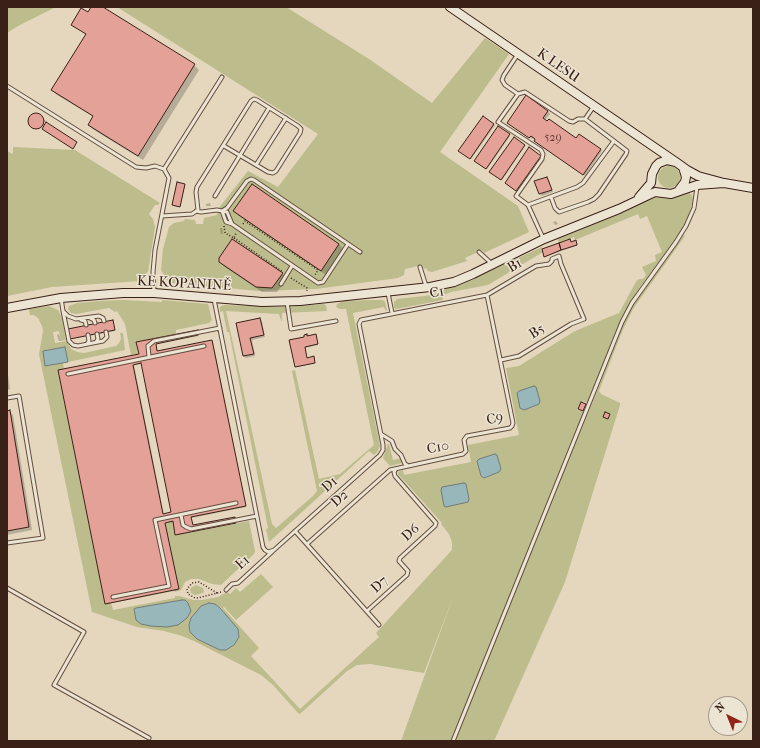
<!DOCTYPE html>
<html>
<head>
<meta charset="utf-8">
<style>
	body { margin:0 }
	#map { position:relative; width:760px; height:748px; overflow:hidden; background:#e4d7bd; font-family:"IM FELL French Canon",serif }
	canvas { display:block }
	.frame { position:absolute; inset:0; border:8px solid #3a2118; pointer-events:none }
	.north { position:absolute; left:708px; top:696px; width:40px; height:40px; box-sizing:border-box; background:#ede5d4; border:1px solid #a59789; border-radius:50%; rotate:317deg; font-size:11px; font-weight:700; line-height:16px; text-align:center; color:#3a2118 }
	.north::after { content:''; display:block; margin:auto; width:14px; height:18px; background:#8f2418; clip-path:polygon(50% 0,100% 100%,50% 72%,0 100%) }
</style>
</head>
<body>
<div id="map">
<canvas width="760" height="748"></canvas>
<div class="frame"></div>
<div class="north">N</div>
</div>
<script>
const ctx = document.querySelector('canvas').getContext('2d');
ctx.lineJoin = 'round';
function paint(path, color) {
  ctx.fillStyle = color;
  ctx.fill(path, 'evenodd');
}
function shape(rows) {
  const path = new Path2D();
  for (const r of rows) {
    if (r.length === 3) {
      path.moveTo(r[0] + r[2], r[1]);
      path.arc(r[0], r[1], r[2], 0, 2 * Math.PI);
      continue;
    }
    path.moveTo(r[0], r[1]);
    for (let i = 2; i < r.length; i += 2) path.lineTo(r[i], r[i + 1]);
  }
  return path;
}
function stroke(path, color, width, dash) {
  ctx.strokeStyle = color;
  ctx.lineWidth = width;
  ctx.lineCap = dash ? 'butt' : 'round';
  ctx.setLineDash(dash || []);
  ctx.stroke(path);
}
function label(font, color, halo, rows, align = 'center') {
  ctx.font = font + ' "IM FELL French Canon",serif';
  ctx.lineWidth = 3;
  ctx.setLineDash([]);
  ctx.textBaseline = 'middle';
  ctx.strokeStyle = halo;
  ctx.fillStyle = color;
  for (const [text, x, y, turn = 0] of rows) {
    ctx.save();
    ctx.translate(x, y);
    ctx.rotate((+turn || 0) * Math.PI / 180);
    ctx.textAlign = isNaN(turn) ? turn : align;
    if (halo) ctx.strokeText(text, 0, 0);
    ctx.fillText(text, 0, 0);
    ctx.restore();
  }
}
paint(shape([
	[7,7,56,7,18,26,7,33],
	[117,7,286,7,369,59,432,103,485,38,509,54,440,152,518,206,529,232,484,253,482,250,465,258,467,261,432,272,428,271,426,268,424,269,422,265,405,269,404,275,398,278,316,289,259,291,172,283,167,280,161,270,163,249,169,227,174,223,184,221,185,219,195,220,196,224,203,224,204,218,217,215,218,209,248,171,278,187,318,134],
	[13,147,75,150,160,203,158,205,155,205,149,214,153,219,155,227,148,272,146,273,144,278,140,281,52,287,7,296,7,151,13,154],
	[669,177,11],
	[688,192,692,195,693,201,689,214,684,225,679,235,640,287,624,314,588,403,581,401,577,410,584,412,553,487,451,741,401,741,453,597,424,673,370,664,357,665,347,671,300,714,298,713,273,685,261,675,194,641,182,636,164,631,137,627,92,612,39,354,43,331,42,326,38,318,34,315,30,315,29,309,49,306,58,310,62,318,66,340,61,341,59,331,53,332,55,343,67,341,71,349,77,352,84,353,116,346,119,343,121,339,120,333,123,333,125,350,63,363,64,369,58,371,105,604,111,603,113,610,175,598,175,596,179,596,193,600,202,600,218,597,227,592,230,594,236,588,240,592,261,574,273,587,236,620,224,607,223,608,259,648,251,656,300,709,379,637,376,633,452,550,452,542,449,534,441,524,442,523,398,474,398,472,403,470,404,475,471,462,468,445,519,435,506,368,519,366,575,331,619,313,637,280,640,279,643,279,646,275,642,267,656,261,655,255,662,252,647,216,640,219,638,214,575,240,574,237,559,243,558,239,620,214,655,195],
	[477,461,499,472,484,478,481,476],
	[209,603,215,604,221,608,239,632,239,637,234,645,226,650,220,650,197,639,190,632,189,625,201,606],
	[684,235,685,236,633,309,621,334,599,391,601,394,620,403,620,405,565,582,494,741,455,741,556,488,589,411,625,321,632,306,641,292],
	[542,247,543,252,488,285,451,292,442,296,443,300,396,309,394,308,394,302,397,299,425,296,441,292,446,289,475,278],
	[123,300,162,302,162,300,208,304,212,320,209,323,176,330,176,334,136,342,138,354,131,355,125,324,117,311,115,312,109,308,76,314,71,313,68,309,69,306,77,303,100,301],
	[368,300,383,300,385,302,387,310,386,311,384,307,353,313,380,446,377,452,374,455,369,451,269,542,266,529,268,528,229,332,227,332,223,311,220,312,220,307,224,305,282,307,324,304,326,306,327,311,282,313,282,323,279,314,226,311,272,524,276,528,313,496,317,491,292,371,295,370,319,479,340,474,374,445,346,309,340,309,336,307,337,304,343,301],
	[388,444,389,444,393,460,401,458,402,463,390,466,383,458],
	[173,521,175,535,249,521,255,551,254,554,221,585,212,584,199,579,191,579,185,582,181,590,175,592,174,590,179,589,165,523],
	[196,585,203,588,204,591,203,593,195,595,191,593,190,589,192,587]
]), '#bcbc8c');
const water = shape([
	[65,347,68,362,45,366,43,351,65,347],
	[534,386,536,387,540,401,539,404,524,410,520,408,517,393,519,391,534,386],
	[495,454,497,455,501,469,499,472,484,478,481,476,477,461,479,459,495,454],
	[464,483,466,484,469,499,468,502,446,507,444,506,441,490,442,487,464,483],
	[182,600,185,600,188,603,191,611,187,618,178,625,167,627,151,626,141,624,136,620,134,609,136,608,182,600],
	[209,603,215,604,220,608,238,629,239,637,234,645,226,650,220,650,197,639,190,632,189,625,191,618,201,606,209,603]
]);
paint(water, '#98b7ba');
stroke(water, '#727b79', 1);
paint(shape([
	[92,7,101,7,194,65,199,70,143,160,94,130,89,125,94,117,57,95,52,90,86,35,72,24,88,13],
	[548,111,550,114,545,120,576,140,600,149,602,151,585,176,537,143,536,140,533,138,532,139,511,125],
	[37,122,7],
	[483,117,495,125,471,159,460,151],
	[499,127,510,136,487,169,475,161],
	[514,138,525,146,502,180,491,172],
	[529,149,541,157,518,191,506,182],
	[547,178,549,180,553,192,542,196,540,194,536,182],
	[185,185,180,207,174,206,173,205],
	[210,203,211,206,206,206,206,204],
	[234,211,339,244,343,249,326,275,239,216],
	[556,221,558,224,555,225,553,222],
	[220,228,222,228,223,234,221,234],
	[576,242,578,245,545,257,544,249],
	[220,262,282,274,287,279,277,292,262,292,225,267],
	[260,319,262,321,265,337,252,340,255,356,246,358,243,356,237,324],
	[113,321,115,331,71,339],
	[198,332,199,336,156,344,158,352,213,342,246,507,191,518,193,526,236,519,236,523,177,535,174,522,165,523,179,590,107,604,59,371,140,355,138,343],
	[142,364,172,513,164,515,134,365],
	[59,334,61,341,59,341,57,335],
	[307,335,316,336,318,345,305,348,307,359,314,357,315,363,297,367,296,366],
	[7,368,10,389,7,390],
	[582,403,587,405,584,411,580,410],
	[7,412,10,412,13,415,32,530,7,535]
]), '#0003');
const building = shape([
	[91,7,103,7,195,64,138,156,88,125,93,116,51,90,86,34,71,25,81,8,88,12,91,7],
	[526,95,548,111,543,118,547,121,549,119,576,138,579,134,601,149,583,175,534,141,535,139,531,136,529,138,507,123,526,95],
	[36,121,8],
	[483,116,494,124,470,159,458,151,483,116],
	[46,122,77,142,73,149,42,129,46,122],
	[498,126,510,134,486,169,474,161,498,126],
	[514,137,525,145,501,180,489,172,514,137],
	[529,147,541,156,516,191,505,183,529,147],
	[547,177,552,190,539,194,534,181,547,177],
	[177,182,185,184,180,207,172,205,177,182],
	[252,184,339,244,321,271,233,211,252,184],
	[232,239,283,273,272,288,256,287,219,262,219,258,232,239],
	[570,239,571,242,576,240,577,245,561,250,559,243,570,239],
	[559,243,561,250,544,257,542,249,559,243],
	[260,318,264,335,250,338,254,354,243,356,236,323,260,318],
	[113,320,115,330,70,339,68,329,113,320],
	[198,330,198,335,156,344,157,351,212,340,246,506,191,517,193,525,235,517,236,523,175,535,173,521,165,523,179,589,105,604,58,370,139,354,136,342,198,330],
	[141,363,171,512,163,514,133,365,141,363],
	[307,334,307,336,316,334,318,344,305,347,307,358,314,356,315,363,295,367,289,340,304,337,304,335,307,334],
	[581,402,586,404,583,411,578,409,581,402],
	[10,410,29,527,7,531,7,411,10,410],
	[605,412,610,414,608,419,603,417,605,412]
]);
paint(building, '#e3a197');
stroke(building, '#3a2118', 1);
const lane = shape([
	[7,86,136,167,146,168,155,166,164,169,169,178,155,250,153,272,154,292],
	[518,94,505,85,502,80,504,75,518,54],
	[585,119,594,106],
	[256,165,286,118],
	[164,169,222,77],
	[215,196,269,108],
	[528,205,577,187,583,183,614,141,627,151,626,154,599,194,594,199,588,202,559,212,555,208,551,197],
	[196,211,201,212,217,210,227,212,232,224],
	[222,211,227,208,247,181,251,179,254,180,360,252],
	[222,211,226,222,232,224,318,283,323,282,348,244],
	[162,216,192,214,198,210,196,192,197,187,251,101,254,99,257,100,298,126,301,129,300,133,276,171,273,173,268,172,224,146],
	[543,238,528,205,516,196,542,159,543,154,541,150,498,122,518,94,525,92,569,121,573,122,578,119,585,119,614,141],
	[479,252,491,263],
	[420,267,426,286],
	[281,284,292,266],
	[388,293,392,313],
	[61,298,63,311],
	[214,299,263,547,265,550,268,552,274,550,380,455,383,450,383,445,359,324,361,320,487,295,536,266,549,264,552,261,552,259,559,256,561,264,584,319,571,324,519,356,501,360],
	[287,302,291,329,336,321],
	[90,318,94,320,95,323],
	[81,320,85,321,86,325],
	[104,321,103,318,99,316,76,319,68,316,63,311,69,341,73,345,78,346,103,341,107,337,106,332],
	[96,342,98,339,97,334],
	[87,344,89,341,88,335],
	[149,357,148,346,154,341,220,328],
	[68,374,204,346],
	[7,398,19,396,43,538,7,543],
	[381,434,392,441,395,449,401,455,405,464,407,465],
	[181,515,183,525,186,527,191,529,257,516],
	[295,531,379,625],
	[307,544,390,470,463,454,466,451,464,440,467,436,510,428,512,426,513,423,487,295],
	[7,588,84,632,54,685,149,738],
	[226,590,232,584,238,583,273,551],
	[113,597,169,586,155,520,236,503],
	[367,611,407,575,408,571,399,561,400,558,435,526,436,523,395,476,394,472,396,469],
	[453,741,622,322,632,303,676,242,686,226,694,208,697,187]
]);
const secondary = shape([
	[450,7,676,162],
	[679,190,685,182,686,177,683,167],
	[639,197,651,183,652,174,656,166,659,163,667,160,676,162,687,170,698,176,724,183,753,188],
	[7,308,61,298,123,293,154,293,262,302,300,301,430,287,454,282,473,274,544,239,619,209,655,192,671,194,697,185,724,183]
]);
stroke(lane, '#644e41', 5);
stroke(secondary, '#3a2118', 10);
stroke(shape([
	[243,224,245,221,318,270,315,275],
	[224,226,225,233,234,238,236,233],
	[234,238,283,272],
	[291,278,307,288,307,291],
	[217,593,199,582,192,583,187,589,188,594,195,598,198,598,217,593,221,592]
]), '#3a2118', 1.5, [1, 2]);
stroke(lane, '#ede5d4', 3);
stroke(secondary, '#ede5d4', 8);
label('12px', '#644138', null, [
	["529",553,138]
]);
label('14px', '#3a2118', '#ede5d4', [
	["K LESU",558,66,35],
	["B1",515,266,-31],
	["KE KOPANINĚ",184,284,3],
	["C1",437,293,-11],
	["B5",537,332,-32],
	["C9",495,419,-14],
	["C10",438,448,-11],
	["D1",330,485,-42],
	["D2",340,499,-42],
	["D6",411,533,-42],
	["E1",243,563,-42],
	["D7",380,585,-42]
]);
</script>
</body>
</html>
